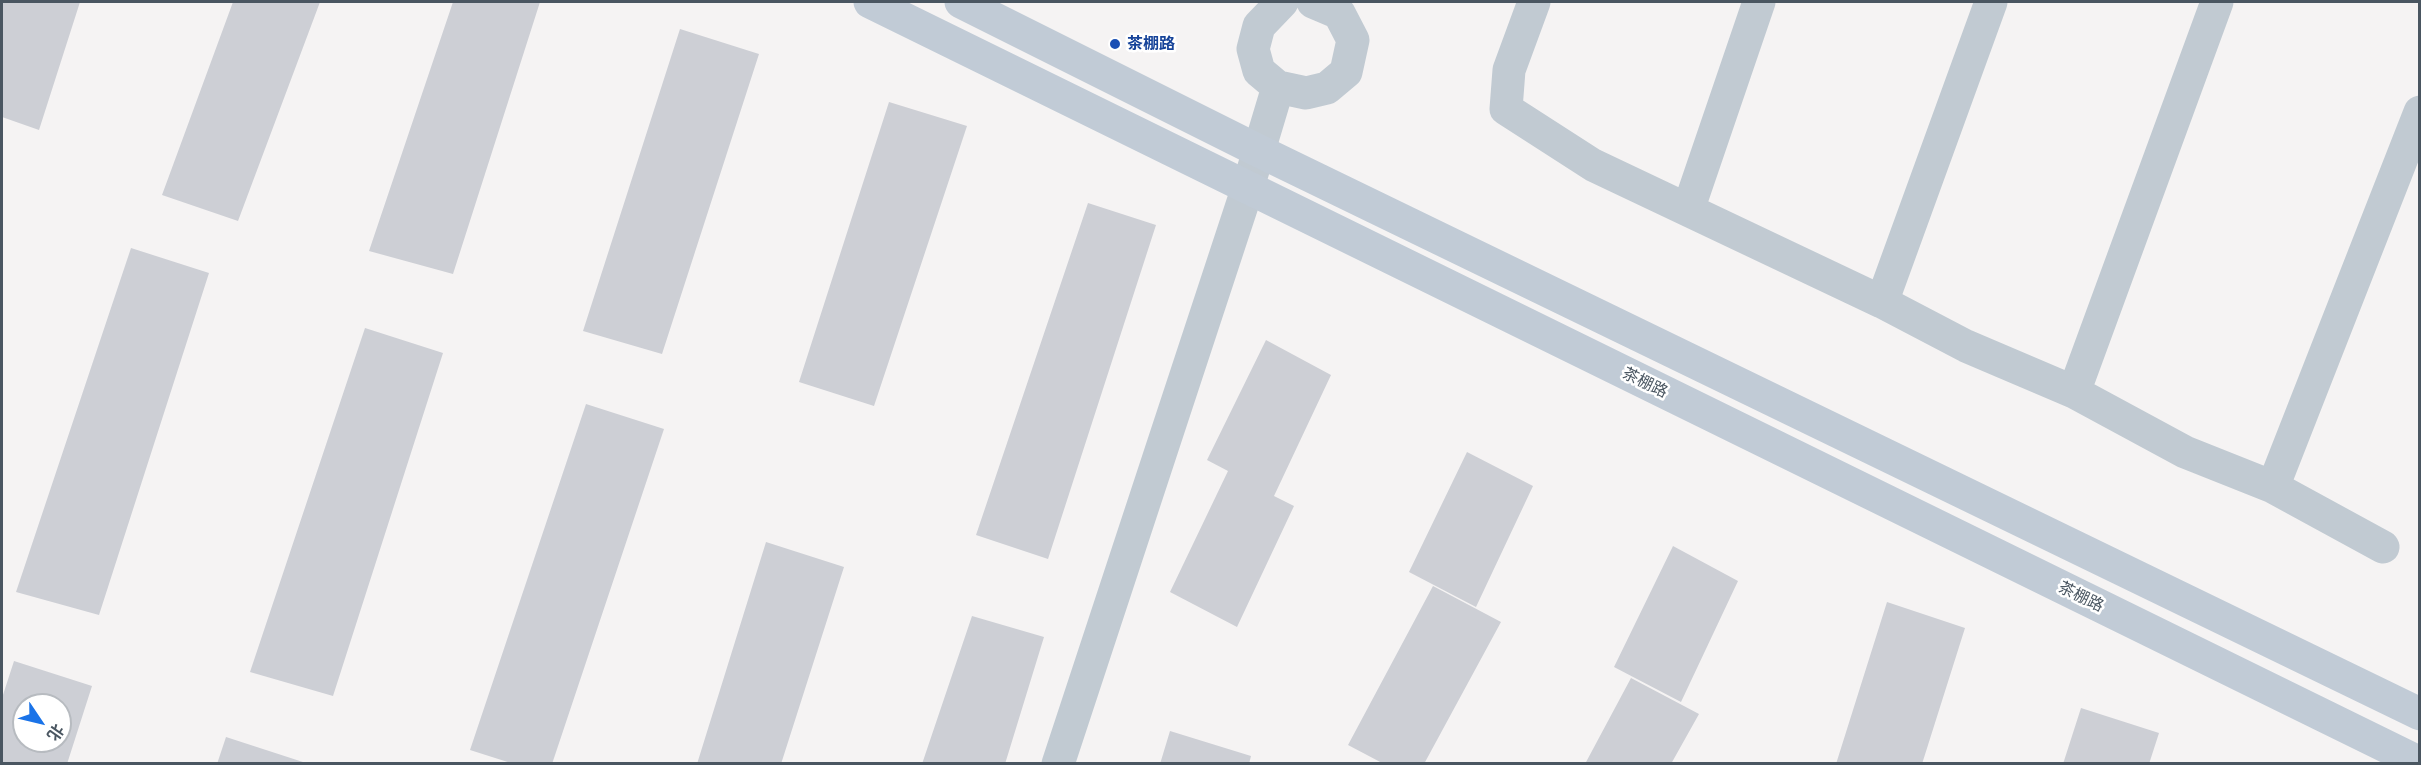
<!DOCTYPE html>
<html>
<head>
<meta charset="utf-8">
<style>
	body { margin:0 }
	#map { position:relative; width:2421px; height:765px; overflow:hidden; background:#f5f3f3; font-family:Raleway,"Noto Sans SC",sans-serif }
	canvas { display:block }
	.frame { position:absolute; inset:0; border:3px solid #4a5661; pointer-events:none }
	.north { position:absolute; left:12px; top:693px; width:60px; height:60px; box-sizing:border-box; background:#fff; border:2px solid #b7bbc0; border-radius:50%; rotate:125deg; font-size:16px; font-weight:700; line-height:24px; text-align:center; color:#4a5661 }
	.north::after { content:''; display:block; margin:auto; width:21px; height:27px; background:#1a73e8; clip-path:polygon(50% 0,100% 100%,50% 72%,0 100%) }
</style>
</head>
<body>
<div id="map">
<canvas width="2421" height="765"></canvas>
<div class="frame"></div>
<div class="north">北</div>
</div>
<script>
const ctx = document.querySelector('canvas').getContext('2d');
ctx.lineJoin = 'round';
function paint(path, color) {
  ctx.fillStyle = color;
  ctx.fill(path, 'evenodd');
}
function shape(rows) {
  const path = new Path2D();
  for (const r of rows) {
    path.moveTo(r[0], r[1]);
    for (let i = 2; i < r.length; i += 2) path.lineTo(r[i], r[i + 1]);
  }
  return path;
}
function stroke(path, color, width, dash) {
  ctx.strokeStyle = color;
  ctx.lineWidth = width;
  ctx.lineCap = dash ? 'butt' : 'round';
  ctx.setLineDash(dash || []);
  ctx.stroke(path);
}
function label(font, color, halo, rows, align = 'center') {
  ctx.font = font + ' Raleway,"Noto Sans SC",sans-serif';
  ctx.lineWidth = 5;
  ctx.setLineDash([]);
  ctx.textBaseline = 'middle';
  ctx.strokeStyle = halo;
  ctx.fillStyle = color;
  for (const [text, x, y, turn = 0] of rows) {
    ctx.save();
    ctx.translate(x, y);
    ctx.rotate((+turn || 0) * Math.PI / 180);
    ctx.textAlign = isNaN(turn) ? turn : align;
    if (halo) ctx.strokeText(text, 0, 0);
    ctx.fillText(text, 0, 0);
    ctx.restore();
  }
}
paint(shape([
	[2,2,80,2,39,130,2,117],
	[233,2,320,2,238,221,162,195],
	[453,2,540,2,453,274,369,251],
	[680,29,759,54,662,354,583,331],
	[889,102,967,126,874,406,799,382],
	[1088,203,1156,225,1048,559,976,535],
	[131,248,209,273,99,615,16,592],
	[365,328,443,353,333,696,250,672],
	[1266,340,1331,375,1274,496,1294,506,1237,627,1170,592,1228,471,1207,460],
	[586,404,664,429,552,764,514,764,470,750],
	[1467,452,1533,486,1476,607,1409,572],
	[766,542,844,567,781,764,697,764],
	[1673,546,1738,581,1681,702,1614,667],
	[1433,586,1501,622,1424,764,1384,764,1348,745],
	[1887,602,1965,628,1922,764,1836,764],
	[972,616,1044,637,1005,764,922,764],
	[14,661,92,686,67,764,2,764,2,698],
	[24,705,60,705,60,741,24,741],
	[1631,678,1699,714,1671,764,1585,764],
	[2081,708,2159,733,2149,764,2063,764],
	[1170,731,1251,756,1249,764,1160,764],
	[226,737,306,763,306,764,217,764]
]), '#cdcfd5');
stroke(shape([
	[1534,2,1509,70,1506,109,1593,165,1882,302,1966,346,2074,392,2185,452,2273,487,2383,547],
	[1278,87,1306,93,1327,88,1346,72,1353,40,1339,13,1313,2],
	[1688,210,1759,2],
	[1882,302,1991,2],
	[2074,392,2217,2],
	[2273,487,2420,112],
	[1058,764,1248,187,1278,87,1259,71,1253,49,1259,26,1282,2]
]), '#c1cad2', 33);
stroke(shape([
	[870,2,2420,763],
	[961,2,1259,151,2420,714]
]), '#c1cbd6', 33);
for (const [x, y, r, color] of [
	[1115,44,6,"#1a4fb4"]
]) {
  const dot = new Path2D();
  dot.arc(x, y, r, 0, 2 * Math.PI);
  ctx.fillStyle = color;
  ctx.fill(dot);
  stroke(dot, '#fff', 2);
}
label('bold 16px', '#164399', '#fff', [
	["茶棚路",1127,44]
], 'left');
label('16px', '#4a5661', '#fff', [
	["茶棚路",1645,383,26],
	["茶棚路",2081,597,26]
]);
</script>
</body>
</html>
